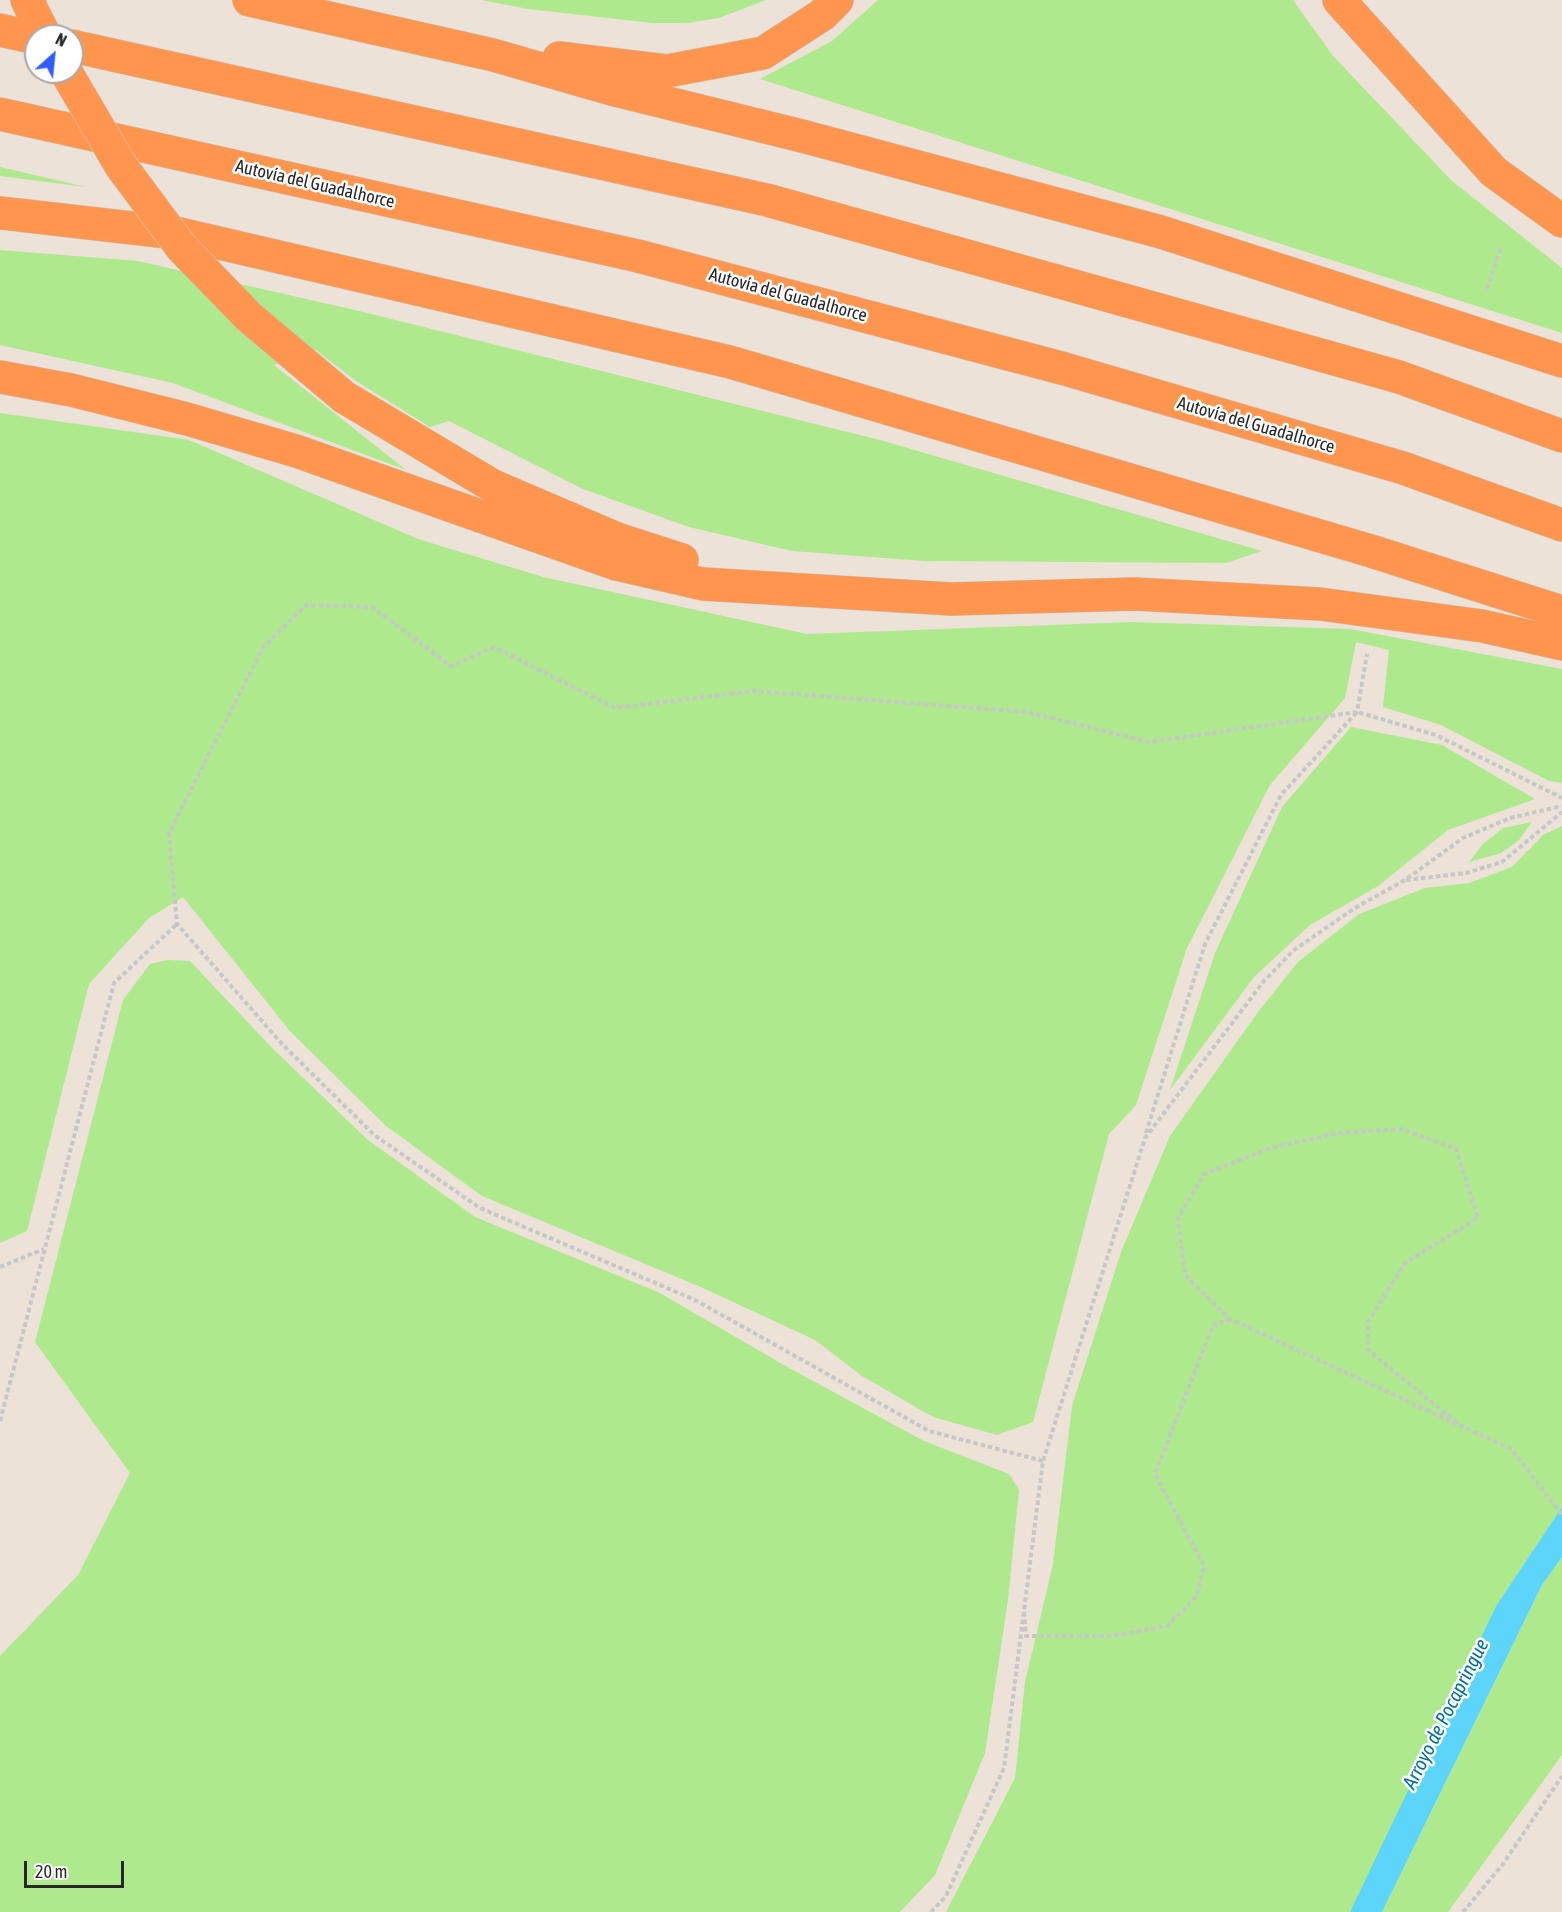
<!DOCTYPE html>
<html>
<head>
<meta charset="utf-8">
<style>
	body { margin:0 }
	#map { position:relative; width:1562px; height:1912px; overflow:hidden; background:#ece2d7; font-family:"Asap Condensed",sans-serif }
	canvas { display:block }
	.north { position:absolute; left:24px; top:24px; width:60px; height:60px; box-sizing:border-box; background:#fff; border:2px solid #a9a9a9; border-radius:50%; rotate:27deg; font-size:16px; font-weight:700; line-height:24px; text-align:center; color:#272727 }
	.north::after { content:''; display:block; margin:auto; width:21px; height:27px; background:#315dff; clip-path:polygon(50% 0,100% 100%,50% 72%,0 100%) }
	.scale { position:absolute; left:24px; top:1861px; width:100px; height:27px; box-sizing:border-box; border:3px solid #272727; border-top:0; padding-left:8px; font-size:18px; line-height:21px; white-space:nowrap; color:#272727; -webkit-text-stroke:4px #fff; paint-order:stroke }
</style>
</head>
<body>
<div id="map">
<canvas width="1562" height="1912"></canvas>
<div class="north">N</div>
<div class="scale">20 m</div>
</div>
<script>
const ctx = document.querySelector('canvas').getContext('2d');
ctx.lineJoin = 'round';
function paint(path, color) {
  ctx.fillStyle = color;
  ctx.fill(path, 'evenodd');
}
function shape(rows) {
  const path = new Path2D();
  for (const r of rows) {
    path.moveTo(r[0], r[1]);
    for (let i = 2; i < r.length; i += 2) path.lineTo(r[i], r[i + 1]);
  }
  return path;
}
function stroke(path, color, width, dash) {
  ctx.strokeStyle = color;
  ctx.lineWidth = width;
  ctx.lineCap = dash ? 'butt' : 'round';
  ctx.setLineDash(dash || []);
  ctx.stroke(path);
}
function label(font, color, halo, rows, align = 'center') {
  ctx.font = font + ' "Asap Condensed",sans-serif';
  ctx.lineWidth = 5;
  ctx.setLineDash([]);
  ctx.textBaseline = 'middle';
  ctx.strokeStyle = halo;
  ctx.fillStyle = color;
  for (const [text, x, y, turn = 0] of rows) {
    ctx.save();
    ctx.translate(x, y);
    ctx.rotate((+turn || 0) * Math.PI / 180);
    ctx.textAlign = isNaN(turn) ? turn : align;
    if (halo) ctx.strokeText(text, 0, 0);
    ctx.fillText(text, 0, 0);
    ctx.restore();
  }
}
paint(shape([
	[481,0,766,0,719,18,687,23,652,23,528,9],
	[878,0,1293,0,1333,56,1452,181,1562,268,1562,333,760,79,832,41],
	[0,167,86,187,0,176],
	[0,250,138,261,355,310,880,440,1262,551,1226,563,924,561,792,551,689,527,583,489,449,421,430,427,356,381,316,350,274,365,406,470,173,383,0,345],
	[0,413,189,440,418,539,543,577,807,634,1132,622,1350,629,1562,669,1562,783,1549,781,1441,725,1383,707,1389,650,1356,642,1345,698,1270,785,1187,948,1136,1105,1109,1134,1033,1422,997,1435,933,1417,862,1376,815,1340,703,1288,482,1196,386,1126,289,1030,183,897,149,918,89,984,27,1231,0,1243],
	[1351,727,1442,745,1535,799,1448,830,1378,886,1310,925,1254,977,1170,1090,1215,953,1282,807],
	[1532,822,1519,840,1501,853,1469,862,1483,844,1503,828],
	[1562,826,1562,1507,1496,1606,1358,1900,1350,1912,946,1912,1015,1778,1025,1682,1053,1564,1072,1406,1121,1252,1170,1136,1258,1012,1298,962,1359,914,1425,888,1469,883,1512,867,1543,835],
	[168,960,190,961,273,1049,368,1140,475,1217,658,1292,791,1369,924,1441,1009,1474,1019,1490,1008,1600,985,1753,935,1875,900,1912,0,1912,0,1656,78,1575,130,1473,35,1342,123,1000,150,964],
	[1562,1557,1562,1755,1448,1912,1382,1912,1542,1585]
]), '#afe98d');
paint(shape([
	[1562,1507,1562,1557,1542,1585,1382,1912,1350,1912,1496,1606]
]), '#5dd5fa');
const highway = shape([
	[27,0,45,36],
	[249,0,493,55,611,89,802,136,1161,232,1562,361],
	[1339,0,1494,172,1562,221],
	[0,30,36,38],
	[72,46,767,200,1399,377,1562,436],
	[559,58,667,71,763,53,822,15,837,0],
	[0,114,638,256,1065,369,1403,468,1562,525],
	[0,213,176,233,730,362,1371,551,1562,612],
	[0,377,71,390,187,419,296,451,616,564,703,584,951,599,1135,594,1320,604,1482,626,1562,644],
	[344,397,493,486,617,539,682,560]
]);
stroke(highway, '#c7c7c7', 34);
stroke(shape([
	[1487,289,1501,247],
	[1406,880,1466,873,1502,862,1562,812],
	[1146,1133,1205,944,1281,795,1357,712,1436,735,1562,798],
	[0,1267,44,1249],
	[0,1421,114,983,177,924],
	[1457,1423,1368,1350,1368,1322,1405,1263,1478,1218,1456,1149,1402,1129,1339,1133,1271,1148,1204,1174,1178,1218,1185,1275,1230,1319,1511,1449,1562,1515],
	[1043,1461,929,1431,695,1300,480,1208,374,1135,282,1044,177,924,169,833,264,646,306,605,372,607,451,666,494,647,615,708,753,691,1027,712,1149,742,1357,712,1367,654],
	[1024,1612,1026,1636,1112,1636,1167,1626,1196,1597,1204,1566,1155,1474,1213,1325,1230,1319],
	[931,1912,946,1896,1004,1768,1043,1461,1145,1138,1264,981,1294,950,1355,908,1405,880,1463,838,1510,818,1562,806],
	[1463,1912,1503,1864,1562,1776]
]), '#c7c7c7', 4, [4.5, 3]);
stroke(highway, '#ff964f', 33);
const highwayBridge = shape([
	[66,72,121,166,182,248,249,317,344,397]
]);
stroke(highwayBridge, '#c7c7c7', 34, []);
stroke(highwayBridge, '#ff964f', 33);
label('18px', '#272727', '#fff', [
	["Autovía del Guadalhorce",315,184,13],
	["Autovía del Guadalhorce",788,295,15],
	["Autovía del Guadalhorce",1256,425,16]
]);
label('italic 20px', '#006fa3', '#fff', [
	["Arroyo de Pocapringue",1446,1714,-63]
]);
</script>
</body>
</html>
